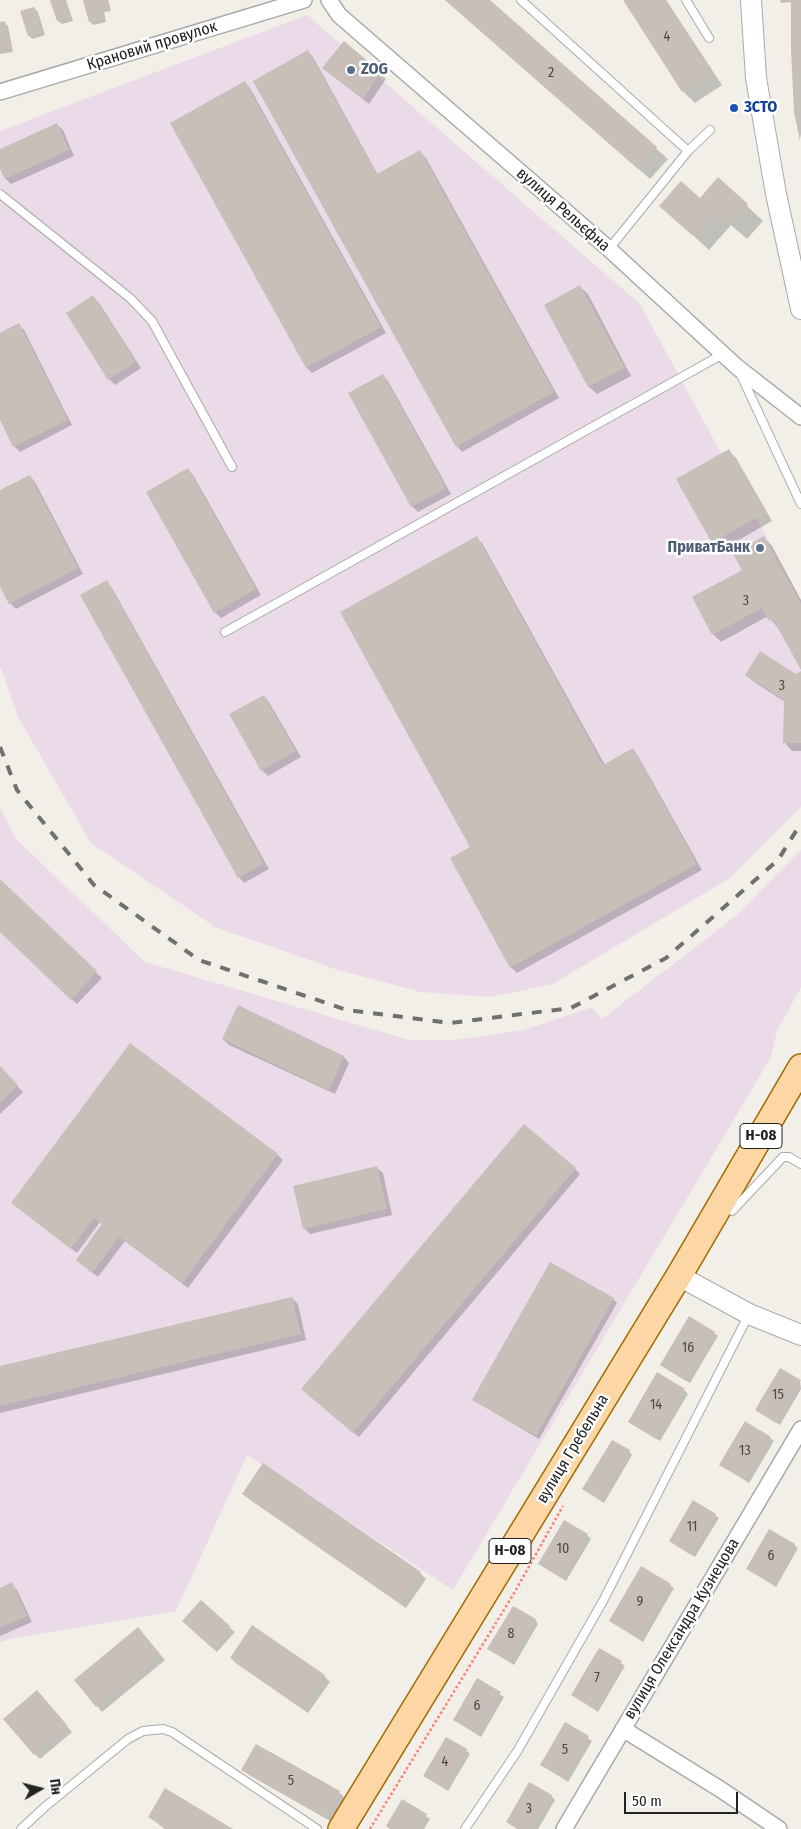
<!DOCTYPE html>
<html>
<head>
<meta charset="utf-8">
<style>
	body { margin:0 }
	#map { position:relative; width:801px; height:1829px; overflow:hidden; background:#f2efe9; font-family:"Fira Sans Condensed",sans-serif }
	canvas { display:block }
	.north { position:absolute; left:15px; top:1764px; width:50px; height:50px; -webkit-text-stroke:4px #fff; paint-order:stroke; rotate:82deg; font-size:14px; font-weight:700; line-height:20px; text-align:center; color:#222 }
	.north::after { content:''; display:block; margin:auto; width:18px; height:22px; background:#222; clip-path:polygon(50% 0,100% 100%,50% 72%,0 100%) }
	.scale { position:absolute; left:624px; top:1792px; width:114px; height:22px; box-sizing:border-box; border:2px solid #222; border-top:0; padding-left:6px; font-size:15px; line-height:18px; white-space:nowrap; color:#222; -webkit-text-stroke:4px #fff; paint-order:stroke }
</style>
</head>
<body>
<div id="map">
<canvas width="801" height="1829"></canvas>
<div class="north">Пн</div>
<div class="scale">50 m</div>
</div>
<script>
const ctx = document.querySelector('canvas').getContext('2d');
ctx.lineJoin = 'round';
function paint(path, color) {
  ctx.fillStyle = color;
  ctx.fill(path, 'evenodd');
}
function shape(rows) {
  const path = new Path2D();
  for (const r of rows) {
    path.moveTo(r[0], r[1]);
    for (let i = 2; i < r.length; i += 2) path.lineTo(r[i], r[i + 1]);
  }
  return path;
}
function stroke(path, color, width, dash) {
  ctx.strokeStyle = color;
  ctx.lineWidth = width;
  ctx.lineCap = dash ? 'butt' : 'round';
  ctx.setLineDash(dash || []);
  ctx.stroke(path);
}
function label(font, color, halo, rows, align = 'center') {
  ctx.font = font + ' "Fira Sans Condensed",sans-serif';
  ctx.lineWidth = 5;
  ctx.setLineDash([]);
  ctx.textBaseline = 'middle';
  ctx.strokeStyle = halo;
  ctx.fillStyle = color;
  for (const [text, x, y, turn = 0] of rows) {
    ctx.save();
    ctx.translate(x, y);
    ctx.rotate((+turn || 0) * Math.PI / 180);
    ctx.textAlign = isNaN(turn) ? turn : align;
    if (halo) ctx.strokeText(text, 0, 0);
    ctx.fillText(text, 0, 0);
    ctx.restore();
  }
}
paint(shape([
	[307,15,640,304,801,600,801,807,730,878,553,984,490,997,421,992,338,970,215,927,91,843,18,717,0,666,0,131],
	[0,808,17,840,145,962,409,1040,456,1040,524,1030,592,1007,602,1019,737,915,801,850,801,987,777,1031,770,1059,453,1590,247,1455,176,1611,14,1638,0,1642]
]), '#ebdbe8');
paint(shape([
	[51,0,66,0,73,21,62,24,58,21],
	[84,0,108,0,111,11,104,12,106,22,93,25,90,22],
	[445,0,488,0,668,159,650,179],
	[624,0,666,0,722,85,695,103,683,91],
	[780,0,801,0,801,139,796,111,792,2,781,3],
	[34,8,38,12,45,35,33,39,29,36],
	[0,23,5,23,8,26,13,52,0,54],
	[308,52,313,57,378,175,420,152,426,158,559,398,462,452,457,446],
	[323,68,380,73,386,79,369,104],
	[245,83,250,88,386,333,312,373,307,368,171,123],
	[57,125,63,130,74,156,11,184,6,179,0,166,0,150],
	[718,179,763,221,747,239,731,225,709,250,661,206,700,200],
	[580,287,588,294,631,376,597,394,589,387,545,305],
	[93,297,99,303,141,368,115,385,109,379],
	[19,325,24,330,72,425,20,452,14,446,0,418,0,334],
	[382,375,388,381,451,494,418,512,412,506],
	[729,451,736,458,772,521,721,550,713,542],
	[188,470,193,475,261,595,221,618,215,612,148,492],
	[30,476,35,482,83,574,16,609,10,603,0,584,0,492],
	[476,538,482,543,605,765,633,750,638,756,702,870,517,973,511,967,472,848],
	[764,538,772,546,801,600,801,667,779,627,778,628,768,616,721,642,713,634,743,571],
	[106,582,112,588,269,869,244,883,239,877],
	[801,672,801,751,792,751,785,743,785,702,754,682,746,675,796,675],
	[263,696,269,702,301,757,268,776,262,770],
	[0,881,102,978,77,1004,0,931],
	[238,1007,344,1057,349,1063,335,1094,229,1045,223,1039],
	[0,1068,23,1092,0,1114],
	[278,1155,283,1160,188,1288,125,1241,98,1277,77,1260,103,1225,100,1222,77,1253,12,1203],
	[377,1168,383,1173,392,1215,310,1234,304,1228],
	[575,1169,580,1174,359,1437,308,1394],
	[292,1298,298,1304,306,1340,0,1413,0,1368],
	[613,1299,617,1303,539,1439,478,1403],
	[714,1333,718,1336,690,1383,665,1368],
	[800,1381,801,1389,780,1425,757,1410],
	[684,1390,688,1394,660,1441,629,1422],
	[770,1438,774,1441,749,1483,721,1465],
	[629,1451,632,1455,604,1503,584,1489],
	[244,1494,420,1573,426,1579,406,1608,249,1499],
	[715,1515,719,1518,695,1557,670,1541],
	[587,1535,591,1539,566,1581,539,1564],
	[794,1545,798,1548,776,1587,748,1569],
	[642,1568,674,1588,643,1642,610,1621],
	[11,1584,17,1590,32,1622,0,1636,0,1589],
	[535,1620,538,1624,514,1665,493,1652],
	[189,1627,229,1627,235,1632,217,1652],
	[144,1635,165,1660,102,1712,97,1706],
	[600,1649,625,1666,598,1712,573,1695],
	[231,1658,324,1676,330,1682,308,1713,237,1664],
	[478,1680,504,1697,481,1737,454,1720],
	[42,1698,72,1732,40,1759,35,1754],
	[565,1724,592,1741,568,1782,541,1764],
	[256,1745,339,1792,345,1798,332,1822,249,1775,243,1770],
	[466,1750,470,1754,448,1791,424,1775],
	[551,1796,555,1800,538,1829,517,1829,507,1822],
	[402,1801,430,1819,424,1829,390,1829],
	[149,1817,231,1829,165,1829]
]), '#0003');
paint(shape([
	[50,0,64,0,70,17,57,21],
	[83,0,106,0,108,7,101,9,103,18,89,22],
	[445,0,490,0,657,147,638,169],
	[623,0,664,0,711,74,682,92],
	[791,0,801,0,800,141,794,112,791,50],
	[34,7,42,32,28,36,20,11],
	[5,21,10,48,0,50,0,22],
	[344,41,381,72,363,99,322,68],
	[308,50,377,174,420,150,554,392,456,447,253,81],
	[245,81,381,327,306,368,170,123],
	[57,123,69,150,5,179,0,169,0,149],
	[718,177,748,204,731,224,715,210,693,236,659,206,681,181,700,198],
	[580,285,625,368,588,387,544,305],
	[93,295,136,362,108,380,66,313],
	[19,323,68,420,13,447,0,420,0,333],
	[383,374,446,488,411,507,348,393],
	[729,449,765,513,712,543,676,479],
	[188,468,256,589,214,613,146,492],
	[30,475,78,568,9,604,0,587,0,490],
	[477,536,603,765,633,748,697,864,510,968,450,858,470,847,340,612],
	[764,536,801,604,801,670,773,619,769,621,762,608,712,635,692,597,742,570,733,554],
	[107,580,264,863,238,878,80,595],
	[760,651,796,674,801,671,801,743,783,743,784,701,781,698,745,675],
	[264,695,296,751,261,771,229,714],
	[0,879,97,971,71,1000,0,932],
	[238,1005,344,1056,329,1090,222,1039],
	[130,1043,278,1154,182,1283,119,1237,92,1273,76,1260,102,1224,94,1218,71,1249,11,1203],
	[0,1066,18,1085,0,1103],
	[524,1124,576,1168,353,1433,301,1389],
	[377,1166,387,1209,303,1229,293,1186],
	[550,1262,614,1298,536,1436,472,1400],
	[292,1297,301,1334,0,1406,0,1366],
	[689,1316,715,1332,686,1381,660,1365],
	[780,1368,801,1380,776,1423,755,1410],
	[657,1372,685,1389,656,1439,628,1422],
	[745,1421,771,1437,745,1480,719,1465],
	[612,1440,630,1450,600,1500,582,1489],
	[263,1463,421,1572,400,1603,242,1494],
	[693,1500,716,1514,691,1555,669,1541],
	[564,1520,588,1534,562,1578,538,1564],
	[769,1529,795,1544,772,1584,746,1569],
	[641,1566,671,1584,639,1639,609,1621],
	[12,1582,27,1616,0,1628,0,1588],
	[201,1600,230,1626,211,1647,182,1621],
	[513,1606,536,1619,510,1662,487,1649],
	[252,1625,325,1675,302,1708,230,1658],
	[138,1627,160,1654,96,1707,74,1680],
	[599,1648,622,1661,594,1709,571,1695],
	[477,1678,501,1692,477,1734,453,1720],
	[37,1690,67,1725,34,1755,3,1719],
	[565,1722,589,1736,564,1779,540,1765],
	[446,1737,467,1749,444,1788,423,1776],
	[256,1744,340,1791,326,1817,241,1770],
	[529,1782,552,1795,532,1829,518,1829,506,1822],
	[165,1788,233,1829,168,1829,148,1817],
	[402,1799,427,1814,419,1829,390,1829,386,1826]
]), '#c7bfb8');
const service = shape([
	[521,0,688,151],
	[686,0,709,38],
	[0,194,130,298,152,321,232,467],
	[609,249,688,151,710,130],
	[740,373,801,504],
	[225,632,723,354],
	[723,1206,732,1211,783,1157,789,1157,801,1164],
	[21,1829,46,1806,128,1739,143,1731,163,1729,172,1732,317,1829],
	[465,1829,518,1750,603,1601,748,1316]
]);
const minor = shape([
	[329,0,339,15,609,249,737,367,801,417],
	[0,92,304,0],
	[623,1729,720,1789,779,1829],
	[564,1829,801,1429]
]);
const tertiary = shape([
	[751,0,756,78,776,194,801,309],
	[680,1274,690,1282,749,1314,801,1335]
]);
const primary = shape([
	[341,1829,680,1274,801,1067]
]);
stroke(service, '#a9a9a9', 10);
stroke(minor, '#a9a9a9', 18);
stroke(tertiary, '#a9a9a9', 22);
stroke(primary, '#a06b00', 28);
stroke(shape([
	[370,1829,513,1595,563,1506]
]), '#fa8072', 2.5, [2.5, 2.5]);
stroke(service, '#fff', 8);
stroke(minor, '#fff', 15);
stroke(tertiary, '#fff', 20);
stroke(primary, '#fcd6a4', 25);
stroke(shape([
	[0,747,17,790,94,885,199,960,347,1010,450,1023,571,1008,666,958,778,860,801,823]
]), '#707070', 4, [10, 10]);
for (const [x, y, r, color] of [
	[351,70,5,"#5c6f8a"],
	[734,108,5,"#1a4fb4"],
	[760,548,5,"#5c6f8a"]
]) {
  const dot = new Path2D();
  dot.arc(x, y, r, 0, 2 * Math.PI);
  ctx.fillStyle = color;
  ctx.fill(dot);
  stroke(dot, '#fff', 2);
}
label('14px', '#4b4948', null, [
	["4",667,37],
	["2",551,73],
	["3",746,601],
	["3",782,686],
	["16",688,1348],
	["15",778,1395],
	["14",656,1405],
	["13",745,1451],
	["11",692,1527],
	["10",563,1549],
	["6",771,1556],
	["9",640,1602],
	["8",511,1634],
	["7",597,1678],
	["6",477,1706],
	["5",565,1750],
	["4",445,1762],
	["5",291,1781],
	["3",529,1809]
]);
for (const [x, y, w] of [
	[761,1136,42],
	[510,1551,42]
]) {
  const box = new Path2D();
  box.roundRect(x - w / 2, y - 12.5, w, 25, 4);
  ctx.fillStyle = '#fff';
  ctx.fill(box);
  stroke(box, '#222', 1);
}
label('bold 15px', '#222', null, [
	["Н-08",761,1136],
	["Н-08",510,1551]
]);
label('16px', '#222', '#fff', [
	["Крановий провулок",152,46,-17],
	["вулиця Рельєфна",563,210,41],
	["вулиця Гребельна",573,1449,-59],
	["вулиця Олександра Кузнецова",682,1629,-59]
]);
label('bold 16px', '#4e5e75', '#fff', [
	["ZOG",361,70],
	["ПриватБанк",750,548,"right"]
], 'left');
label('bold 16px', '#164399', '#fff', [
	["ЗСТО",744,108]
], 'left');
</script>
</body>
</html>
